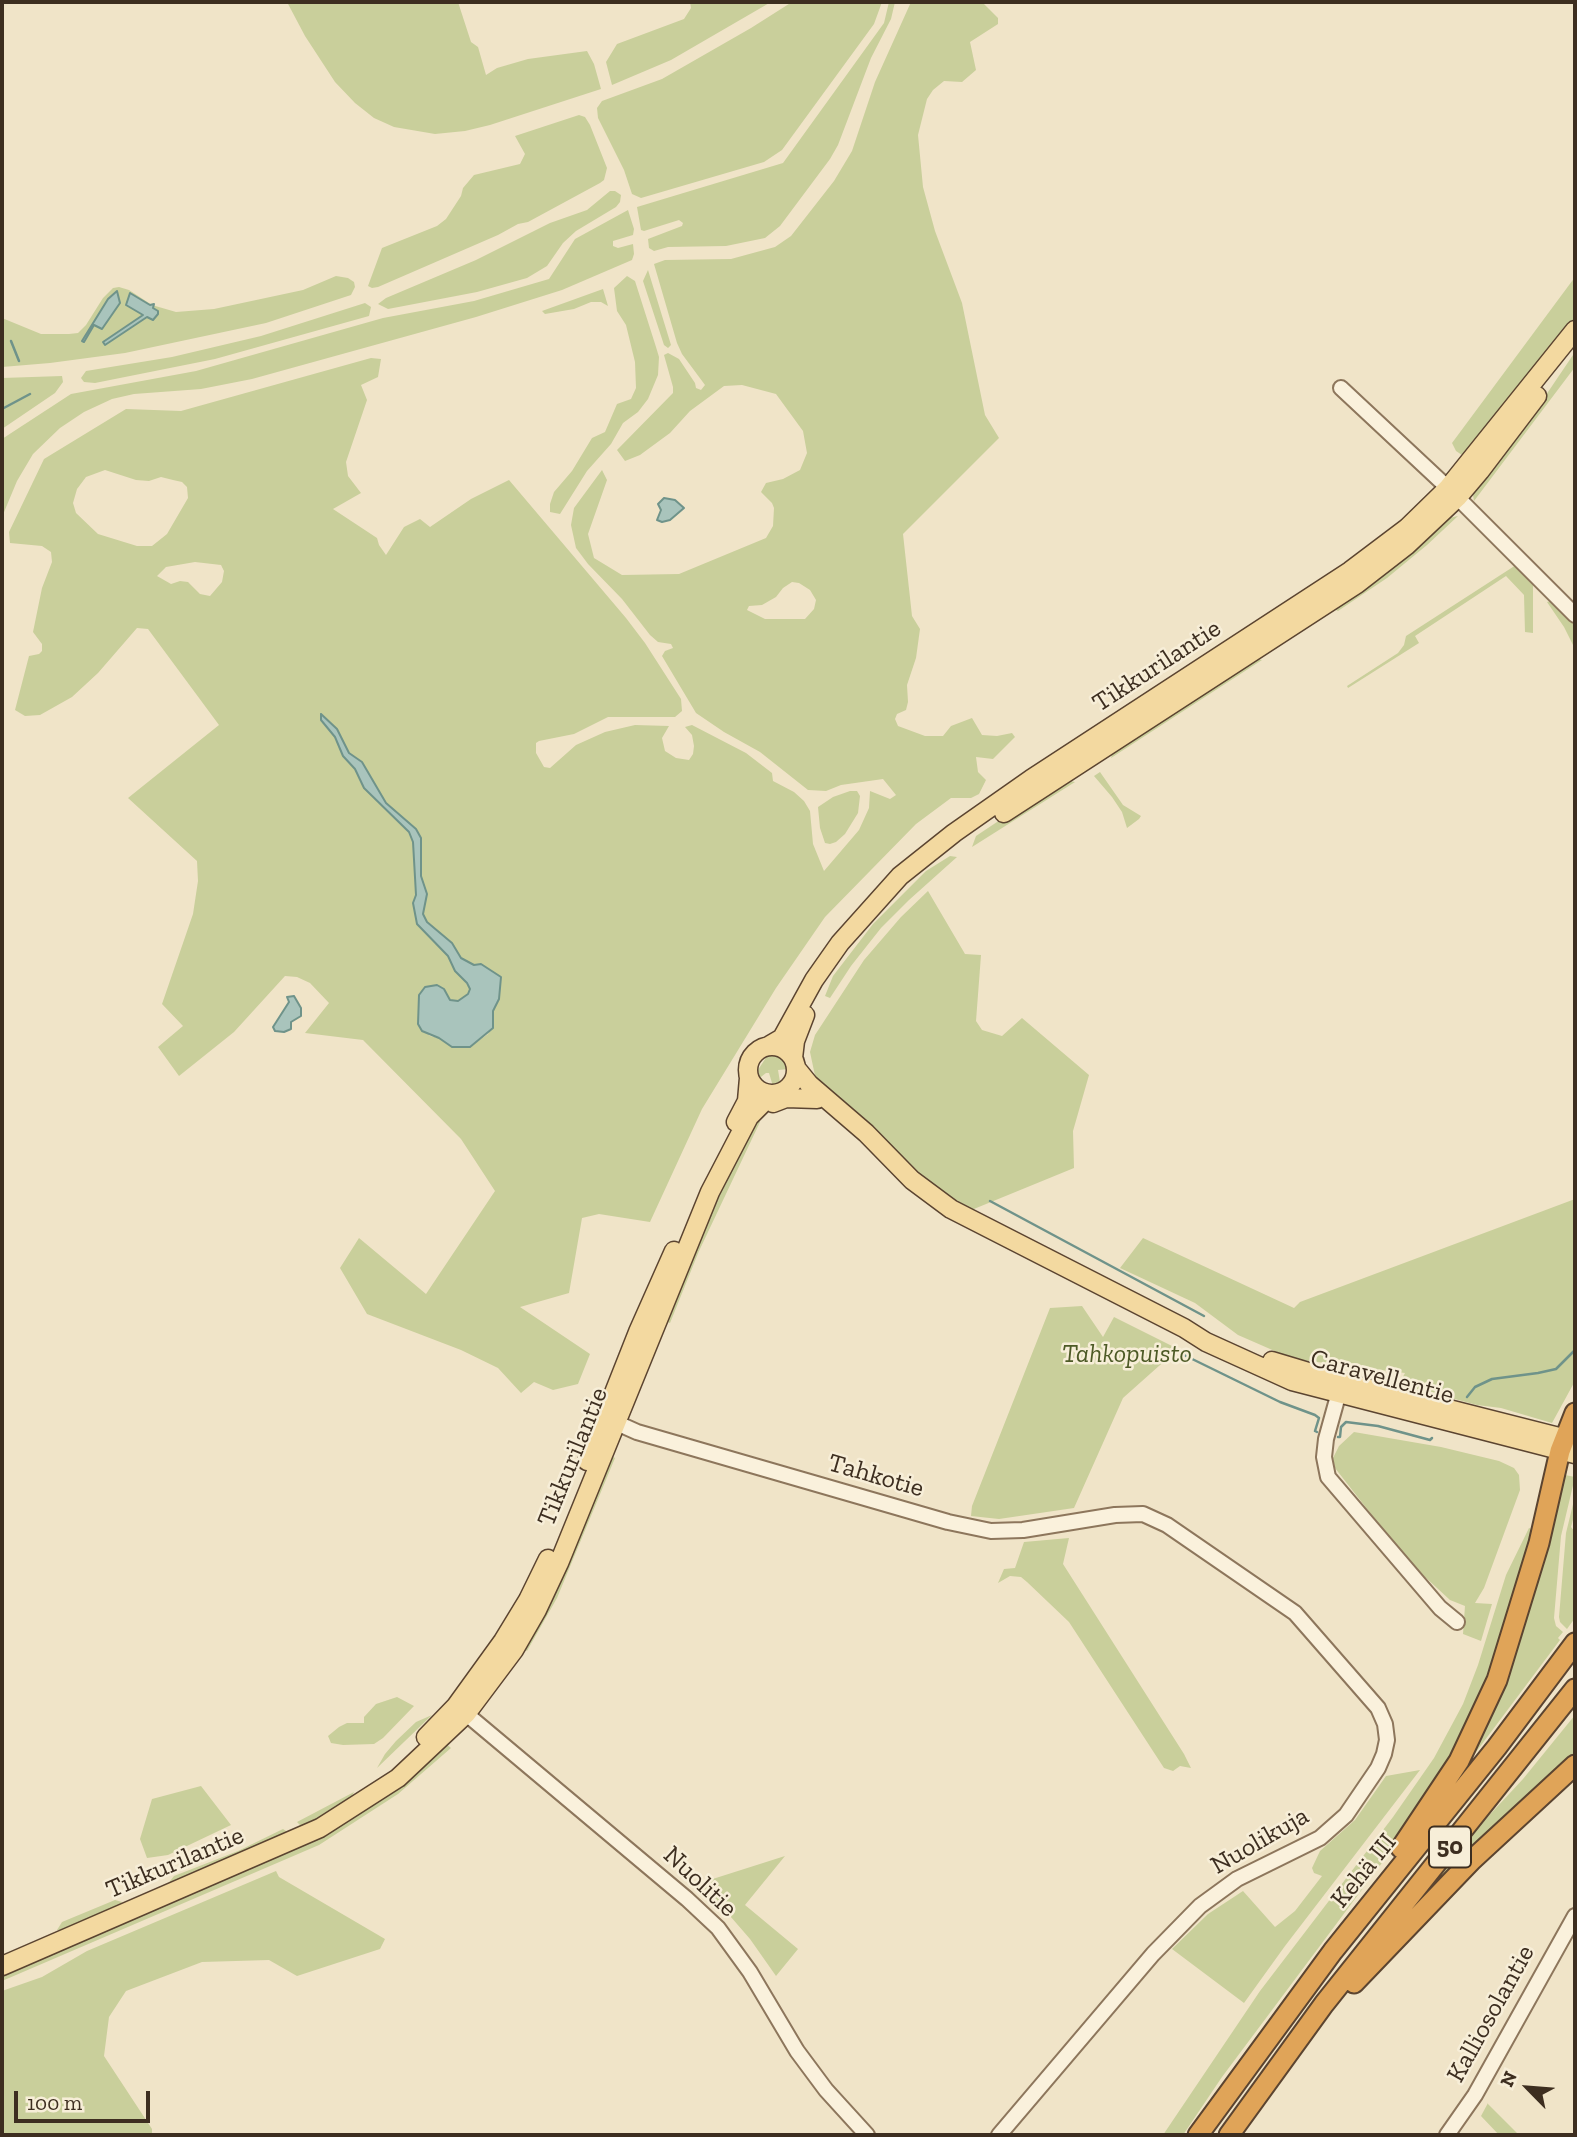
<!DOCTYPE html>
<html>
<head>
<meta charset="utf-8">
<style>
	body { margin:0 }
	#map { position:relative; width:1577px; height:2137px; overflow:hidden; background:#f0e4c8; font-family:"Zilla Slab",serif }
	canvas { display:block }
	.frame { position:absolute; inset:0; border:4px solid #3d2e20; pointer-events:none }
	.north { position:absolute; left:1493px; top:2053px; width:70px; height:70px; -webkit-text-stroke:5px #f7eed8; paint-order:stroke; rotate:295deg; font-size:19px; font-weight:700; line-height:28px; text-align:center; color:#3d2e20 }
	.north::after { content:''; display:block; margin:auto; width:24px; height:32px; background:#3d2e20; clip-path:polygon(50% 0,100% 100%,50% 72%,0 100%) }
	.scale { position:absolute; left:14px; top:2091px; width:136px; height:32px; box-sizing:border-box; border:4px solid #3d2e20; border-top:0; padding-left:9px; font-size:21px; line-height:24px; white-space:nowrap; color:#3d2e20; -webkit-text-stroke:5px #f7eed8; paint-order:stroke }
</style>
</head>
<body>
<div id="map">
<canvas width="1577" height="2137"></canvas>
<div class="frame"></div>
<div class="north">N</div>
<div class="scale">100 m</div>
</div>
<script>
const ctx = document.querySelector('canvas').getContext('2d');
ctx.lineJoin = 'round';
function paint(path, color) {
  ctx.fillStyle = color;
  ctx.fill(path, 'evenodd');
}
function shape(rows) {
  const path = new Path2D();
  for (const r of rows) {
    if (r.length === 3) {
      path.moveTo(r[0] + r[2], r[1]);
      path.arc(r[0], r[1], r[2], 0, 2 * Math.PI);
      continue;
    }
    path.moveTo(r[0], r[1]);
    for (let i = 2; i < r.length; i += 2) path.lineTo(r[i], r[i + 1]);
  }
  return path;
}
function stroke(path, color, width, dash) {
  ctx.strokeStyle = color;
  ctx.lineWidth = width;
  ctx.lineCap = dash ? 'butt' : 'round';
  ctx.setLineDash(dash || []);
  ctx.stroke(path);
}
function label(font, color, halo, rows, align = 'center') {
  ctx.font = font + ' "Zilla Slab",serif';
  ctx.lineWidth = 5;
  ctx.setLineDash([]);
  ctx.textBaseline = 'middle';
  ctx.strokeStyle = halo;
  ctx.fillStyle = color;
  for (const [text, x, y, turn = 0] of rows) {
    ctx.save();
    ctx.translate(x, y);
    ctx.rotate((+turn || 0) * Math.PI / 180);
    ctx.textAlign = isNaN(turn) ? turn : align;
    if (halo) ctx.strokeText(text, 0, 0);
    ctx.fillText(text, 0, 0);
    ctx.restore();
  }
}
paint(shape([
	[287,2,458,2,471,42,478,47,486,75,497,68,528,59,587,51,594,64,601,89,490,125,465,131,435,134,394,127,374,118,355,103,335,82,305,36],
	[690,2,771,2,671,60,612,85,606,62,617,44,684,19,691,8],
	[792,2,882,2,874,24,782,150,764,162,641,198,632,194,624,170,598,118,597,108,602,101,662,79,751,28],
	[889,2,895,2,891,19,871,58,838,145,830,159,780,226,765,238,726,246,668,247,654,251,649,248,648,239,682,226,683,223,679,220,644,231,641,230,637,207,783,163,884,23],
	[911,2,982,2,998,18,998,24,970,42,976,70,962,82,944,81,933,90,927,99,918,135,923,187,935,231,962,303,985,415,999,438,903,534,912,616,920,629,916,658,907,685,908,702,906,710,897,714,895,719,898,726,925,736,943,736,951,726,972,718,982,735,997,736,1012,733,1015,737,993,759,976,757,978,772,986,780,979,794,971,798,951,798,916,824,825,917,776,988,702,1109,650,1222,599,1214,582,1218,569,1293,520,1307,590,1354,578,1384,553,1390,534,1382,521,1393,498,1368,461,1350,367,1314,340,1268,359,1238,426,1294,495,1191,461,1139,363,1040,305,1033,329,1003,310,983,297,977,285,976,234,1032,179,1076,158,1047,183,1026,162,1004,193,914,198,881,197,861,128,798,219,725,148,629,137,628,98,673,72,697,40,715,25,716,15,710,29,656,39,654,42,651,42,644,33,632,42,588,52,562,51,552,42,546,10,543,9,532,44,459,126,409,181,411,371,358,381,359,378,377,361,385,367,400,346,462,348,476,361,493,333,509,377,538,379,545,386,555,404,527,420,519,430,527,471,499,509,480,626,618,645,643,681,699,682,711,675,717,608,717,574,734,539,741,536,743,536,753,544,767,550,768,576,745,605,732,635,725,669,726,662,738,665,751,676,758,689,760,693,754,694,746,692,735,685,727,692,725,746,753,772,773,773,781,794,792,804,801,810,811,813,844,824,871,859,830,869,808,870,791,890,799,896,795,883,779,841,785,826,791,808,790,760,752,724,732,696,713,662,656,665,651,673,648,671,644,658,642,650,635,622,599,588,564,576,548,571,525,574,508,602,470,607,480,588,534,594,558,622,575,679,574,766,538,773,526,774,508,772,503,761,492,766,483,783,479,800,470,807,453,803,431,776,394,742,385,724,386,690,411,670,433,640,455,625,461,617,450,673,393,673,387,664,355,668,353,679,359,695,383,696,388,701,390,705,385,682,354,677,343,654,264,665,260,731,259,775,247,791,236,834,181,852,151,875,82],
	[105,470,136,480,149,481,161,477,173,480,182,482,187,487,188,498,167,534,152,546,137,546,98,534,76,513,73,503,77,489,86,477],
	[195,562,221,565,224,571,222,582,210,596,200,594,188,582,180,581,171,584,157,576,166,567],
	[792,582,799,583,810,590,816,600,814,609,805,619,765,619,747,610,749,606,762,605,776,597,783,588],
	[321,714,337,729,349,753,362,762,386,803,416,829,421,838,421,876,427,894,423,914,427,922,452,943,461,958,474,965,481,964,501,977,499,999,493,1011,494,1019,488,1034,470,1047,452,1047,439,1038,430,1036,418,1024,419,995,444,989,450,1000,458,1001,468,994,470,989,448,956,417,924,413,842,409,832,364,788,355,769,343,756,335,737,321,721],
	[579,115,585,117,590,125,607,168,604,180,600,183,528,222,518,224,498,235,378,287,372,288,368,286,382,248,437,226,446,219,461,196,463,188,474,175,520,164,525,154,515,136],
	[610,191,615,191,621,195,620,202,616,207,576,231,563,243,547,266,527,278,477,292,388,309,378,304,386,298,476,260,550,223,587,210],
	[628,210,634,229,633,235,613,241,613,246,618,248,633,244,634,254,632,260,562,290,476,317,252,379,201,389,134,394,112,399,84,412,60,428,33,454,17,481,2,517,2,439,71,394,196,371,383,318,474,301,549,279,575,239],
	[648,270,671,345,668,348,664,345,643,281],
	[336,276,348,278,354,282,355,287,351,295,266,323,125,353,50,363,2,367,2,318,41,334,69,334,78,333,86,325,103,298,113,288,119,287,129,290,152,305,176,312,214,309,303,290],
	[627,276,635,281,656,347,659,357,658,375,648,399,638,412,623,423,611,444,587,471,560,514,550,512,550,504,554,492,572,471,592,438,605,432,617,404,631,399,636,388,635,362,626,325,617,311,614,288],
	[1575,277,1575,325,1469,455,1462,455,1456,451,1452,443],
	[603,289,608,306,601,302,591,302,574,309,545,314,542,311],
	[365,303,371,307,369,316,215,359,95,383,84,382,81,378,86,371,172,357,261,336],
	[1575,352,1575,367,1474,501,1473,495,1477,484,1548,392],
	[62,376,63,382,55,393,2,429,2,378],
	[1458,516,1427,545,1387,578,1338,611,1336,610,1334,608,1428,538,1449,518],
	[1516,565,1533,584,1533,633,1525,632,1524,595,1506,576,1415,636,1419,643,1348,688,1347,686,1398,653,1404,645,1406,636],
	[1551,601,1575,624,1575,649,1564,627,1547,602],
	[1253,658,1262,660,1111,758,1114,749],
	[1100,772,1123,805,1141,816,1139,819,1127,828,1122,812,1112,797,1094,776],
	[1070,781,1075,782,972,847,976,836,1012,812],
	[850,791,857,791,860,796,858,813,845,834,836,842,830,844,825,843,820,828,818,807,833,797],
	[950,856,957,857,909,900,881,928,851,966,830,998,825,996,833,976,873,924,926,871],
	[928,891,965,954,981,955,976,1021,982,1030,1002,1036,1022,1018,1089,1075,1073,1131,1074,1168,969,1211,941,1195,817,1085,810,1052,815,1035,864,960,901,917],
	[769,1053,786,1061,788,1065,789,1069,778,1070,780,1082,783,1083,774,1087,771,1086,772,1083,769,1073,766,1073,757,1080,756,1073],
	[758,1120,760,1122,699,1251,670,1323,662,1320,722,1175],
	[1575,1199,1575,1381,1552,1423,1501,1408,1477,1405,1399,1384,1405,1373,1293,1359,1238,1335,1195,1303,1120,1268,1143,1238,1294,1308,1300,1302],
	[1082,1306,1103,1337,1114,1317,1178,1349,1123,1398,1074,1508,999,1519,971,1516,972,1506,1050,1308],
	[1354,1432,1441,1447,1499,1461,1514,1468,1519,1475,1520,1490,1484,1588,1475,1603,1492,1604,1481,1641,1463,1634,1465,1606,1450,1600,1424,1576,1389,1537,1335,1468,1333,1458,1339,1446],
	[607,1454,615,1458,557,1598,527,1651,524,1649],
	[1565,1475,1575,1477,1561,1536,1554,1618,1556,1626,1563,1632,1558,1638,1560,1640,1470,1760,1560,1476],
	[1575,1496,1575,1512,1571,1527,1575,1532,1575,1618,1567,1629,1560,1622,1559,1617,1566,1533],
	[1529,1528,1534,1530,1500,1653,1454,1757,1396,1844,1222,2077,1183,2135,1163,2135,1260,1991,1393,1817,1434,1758,1463,1704,1478,1665,1506,1575],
	[1069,1538,1063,1564,1184,1754,1191,1768,1180,1766,1173,1771,1164,1768,1069,1622,1027,1582,1021,1577,1010,1576,998,1583,1004,1569,1015,1568,1024,1542],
	[397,1697,414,1706,383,1738,374,1744,343,1745,331,1743,328,1736,339,1727,347,1723,364,1723,364,1717,376,1704],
	[432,1715,377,1768,385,1754,396,1741,416,1722],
	[1575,1715,1575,1758,1396,1930,1482,1823,1523,1779],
	[444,1742,451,1748,398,1794,319,1845,2,1981,2,1973,293,1848],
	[1420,1770,1285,1946,1244,2003,1172,1949,1208,1914,1243,1891,1275,1927,1295,1911,1322,1876,1314,1873,1312,1868,1320,1851,1355,1820,1386,1776],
	[201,1786,231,1825,168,1855,147,1858,140,1839,152,1799],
	[354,1792,351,1798,325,1816,302,1827,297,1822],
	[283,1829,289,1833,167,1885,174,1876,238,1851],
	[785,1856,745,1905,798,1949,776,1976,750,1939,711,1894,697,1884],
	[276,1871,279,1877,385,1939,380,1949,297,1976,269,1960,202,1962,126,1991,109,2017,104,2056,152,2129,152,2135,2,2135,2,1991,42,1977,87,1951],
	[115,1900,122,1902,117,1908,67,1930,57,1930,62,1922],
	[1488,2103,1488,2104,1519,2135,1499,2135,1481,2116]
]), '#c9cf9b');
const water = shape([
	[117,291,120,303,102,329,94,325,84,342,82,341,108,299,117,291],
	[130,293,150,305,154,304,153,308,158,311,158,314,153,320,147,317,105,345,103,342,143,315,126,305,130,293],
	[664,498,675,500,684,508,670,520,662,522,657,520,661,510,658,504,664,498],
	[321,714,337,729,349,753,362,762,386,803,416,829,421,838,421,876,427,894,423,914,427,922,452,943,461,958,474,965,481,964,501,977,499,999,493,1011,493,1028,470,1047,452,1047,439,1038,422,1031,418,1024,419,995,425,987,437,985,444,989,450,1000,458,1001,468,994,470,989,467,983,455,971,448,956,417,924,413,903,416,895,413,842,409,832,364,788,355,769,343,756,335,737,321,720,321,714],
	[294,996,301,1008,301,1016,291,1022,291,1029,284,1032,275,1031,273,1027,289,1002,287,997,294,996]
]);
paint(water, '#a9c4bc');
stroke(water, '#6f938a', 2);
stroke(shape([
	[11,341,19,361],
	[2,409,30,394],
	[990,1201,1204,1316],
	[1185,1353,1184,1355,1280,1402,1315,1415,1319,1418,1315,1431,1317,1432],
	[1467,1397,1475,1387,1492,1379,1538,1373,1556,1369,1575,1350],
	[1338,1437,1340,1437,1341,1427,1346,1422,1378,1426,1430,1440,1432,1438]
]), '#6f938a', 2.5);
const minor = shape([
	[1341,388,1448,488,1575,615],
	[1341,1385,1326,1439,1324,1457,1328,1477,1440,1608,1457,1622],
	[608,1419,637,1432,948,1522,991,1531,1023,1530,1115,1515,1143,1514,1167,1525,1295,1613,1378,1708,1385,1724,1387,1740,1384,1754,1378,1768,1346,1815,1320,1838,1237,1879,1200,1906,1153,1954,999,2135],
	[458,1707,687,1899,718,1928,750,1972,797,2051,826,2090,867,2135],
	[1447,2135,1475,2095,1575,1916]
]);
const major = shape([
	[1004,813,1357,584,1406,546,1458,497,1480,471,1537,396],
	[770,1045,782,1038,814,980,840,943,900,876,954,833,1031,779,1350,571,1407,528,1448,488,1575,330],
	[772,1070,24],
	[793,1058,795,1041,805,1015],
	[796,1068,809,1084,866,1133,912,1180,951,1209,1184,1328,1206,1342,1292,1381,1575,1454],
	[773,1103,786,1098,817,1099],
	[736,1122,747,1101,749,1078],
	[1272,1361,1342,1382,1575,1441],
	[587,1461,638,1332,674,1251],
	[426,1737,456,1706,503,1641,528,1600,548,1559],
	[2,1966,320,1828,398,1778,466,1714,514,1650,537,1610,559,1563,710,1192,749,1117,772,1094]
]);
const highway = shape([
	[1401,1848,1459,1761,1497,1680,1539,1543,1560,1451,1575,1413],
	[1354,1983,1472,1860,1575,1765],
	[1198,2135,1333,1951,1497,1747,1575,1643],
	[1229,2135,1324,2004,1575,1689]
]);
stroke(minor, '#8d765c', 18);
stroke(major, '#5b4430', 21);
stroke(highway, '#5b4430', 23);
stroke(minor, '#faf1dc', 14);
stroke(major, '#f3d9a0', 18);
stroke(highway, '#e0a458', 19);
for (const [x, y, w] of [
	[1450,1847,42]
]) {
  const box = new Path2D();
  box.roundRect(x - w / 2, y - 20.5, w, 41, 5);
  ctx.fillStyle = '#f7eed8';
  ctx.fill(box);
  stroke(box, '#3d2e20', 2);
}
label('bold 24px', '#3d2e20', null, [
	["50",1450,1847]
]);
label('26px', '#3d2e20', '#f7eed8', [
	["Tikkurilantie",1157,666,-33],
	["Caravellentie",1382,1377,15],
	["Tikkurilantie",573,1457,-68],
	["Tahkotie",876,1476,16],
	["Nuolikuja",1260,1841,-30],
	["Tikkurilantie",175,1863,-23],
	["Kehä III",1364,1871,-51],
	["Nuolitie",700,1882,43],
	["Kalliosolantie",1491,2014,-61]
]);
label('italic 26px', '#4d5a26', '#f7eed8', [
	["Tahkopuisto",1127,1355]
]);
</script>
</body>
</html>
